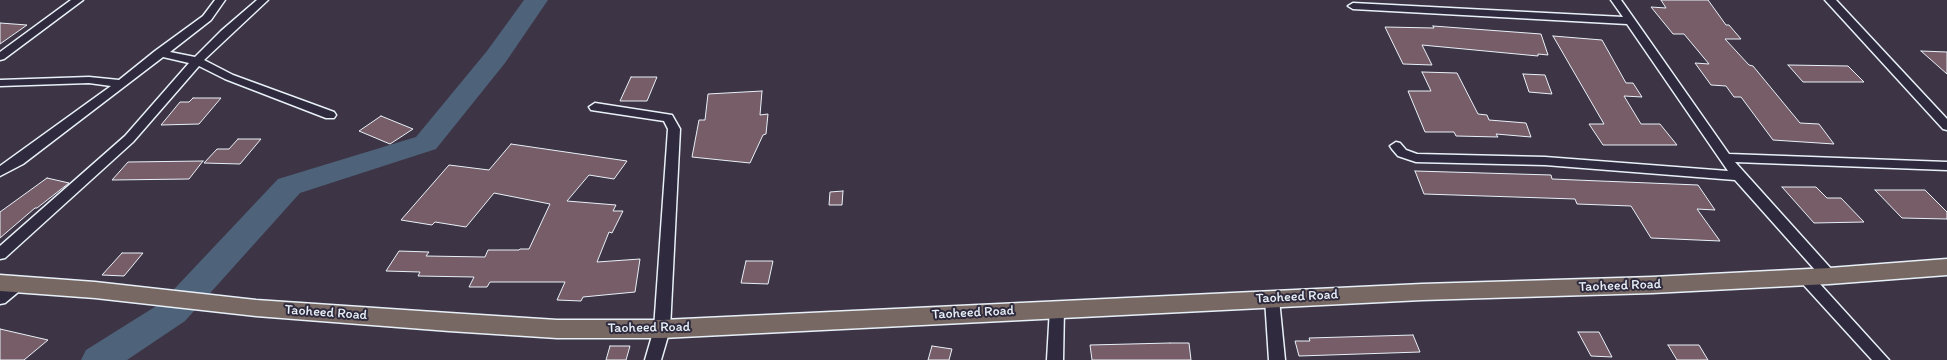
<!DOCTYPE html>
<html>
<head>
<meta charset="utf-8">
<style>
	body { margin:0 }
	canvas { display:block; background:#3d3446 }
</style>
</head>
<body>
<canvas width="1947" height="360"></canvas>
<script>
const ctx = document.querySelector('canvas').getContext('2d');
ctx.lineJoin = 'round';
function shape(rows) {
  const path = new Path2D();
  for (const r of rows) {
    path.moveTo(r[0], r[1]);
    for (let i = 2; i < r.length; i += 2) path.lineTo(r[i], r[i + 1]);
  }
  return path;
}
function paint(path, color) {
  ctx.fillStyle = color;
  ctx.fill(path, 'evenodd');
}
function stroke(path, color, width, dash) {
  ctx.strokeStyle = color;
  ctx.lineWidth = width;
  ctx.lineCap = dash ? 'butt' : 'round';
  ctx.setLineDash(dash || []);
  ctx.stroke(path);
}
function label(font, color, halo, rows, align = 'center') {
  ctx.font = font + ' Itim,sans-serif';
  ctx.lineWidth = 4;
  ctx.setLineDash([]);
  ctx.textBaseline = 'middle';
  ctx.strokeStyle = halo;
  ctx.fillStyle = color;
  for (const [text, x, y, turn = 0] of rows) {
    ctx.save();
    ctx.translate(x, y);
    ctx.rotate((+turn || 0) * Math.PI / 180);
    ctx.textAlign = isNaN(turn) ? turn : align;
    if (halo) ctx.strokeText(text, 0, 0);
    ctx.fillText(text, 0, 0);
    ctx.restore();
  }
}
paint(shape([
	[524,0,548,0,505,63,436,149,300,193,185,321,127,360,81,360,86,350,161,303,278,179,416,137,487,51,524,0]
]), '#4e6279');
const building = shape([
	[1661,0,1708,0,1726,25,1729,25,1741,39,1725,39,1749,65,1753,66,1800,123,1819,124,1834,144,1773,140,1741,97,1734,97,1726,86,1711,85,1695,63,1709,64,1684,34,1673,34,1651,7,1666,8,1661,0],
	[0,23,27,25,0,44,0,23],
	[1433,26,1541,34,1548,55,1538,54,1538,56,1422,45,1432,65,1403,64,1385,27,1434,28,1433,26],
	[1553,36,1602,40,1626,83,1633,83,1642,97,1624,96,1641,124,1660,124,1677,145,1603,145,1589,124,1604,124,1553,36],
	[1921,51,1947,52,1947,74,1921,51],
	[1788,65,1848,66,1864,82,1803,82,1788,65],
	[1422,72,1457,73,1478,114,1487,115,1489,120,1526,123,1531,137,1496,134,1498,137,1456,136,1454,132,1425,132,1408,91,1431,91,1422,72],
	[1523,74,1545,75,1552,94,1529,92,1523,74],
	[631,77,657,77,647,101,620,101,631,77],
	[762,91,760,115,768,114,766,134,763,135,750,163,692,157,699,120,705,120,708,94,762,91],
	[193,98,221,98,199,124,161,125,180,102,189,102,193,98],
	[381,116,413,129,390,144,359,131,381,116],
	[238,139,261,139,240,164,204,163,217,149,229,149,238,139],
	[511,144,627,161,614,179,589,175,567,201,616,205,613,211,623,211,612,233,609,232,597,262,640,259,635,292,583,297,581,301,557,300,565,282,490,282,487,287,469,287,474,277,418,276,420,272,386,271,399,251,429,252,426,256,485,257,488,250,519,250,520,249,529,249,550,204,494,193,466,227,435,222,432,225,401,220,449,165,489,170,511,144],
	[203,161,189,179,112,180,128,162,203,161],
	[1415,171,1551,175,1552,179,1698,185,1715,210,1697,209,1720,241,1651,238,1631,206,1577,204,1575,199,1424,194,1415,171],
	[47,178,69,183,37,208,35,208,0,238,0,212,47,178],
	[1782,187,1816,187,1827,198,1841,198,1864,222,1814,223,1782,187],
	[1875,190,1925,190,1947,212,1947,219,1902,218,1875,190],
	[843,191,842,205,829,205,830,192,843,191],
	[122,253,143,253,124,276,102,275,122,253],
	[746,261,773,261,768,284,741,283,746,261],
	[0,329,48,340,24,360,0,360,0,329],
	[1578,332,1599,332,1612,357,1591,356,1578,332],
	[1413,335,1420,352,1299,356,1295,341,1310,341,1309,338,1413,335],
	[1170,343,1189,343,1191,360,1092,360,1090,345,1170,343],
	[1668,345,1699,345,1708,360,1677,360,1668,345],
	[610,346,630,346,626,360,606,360,610,346],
	[932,346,952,349,949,360,928,360,932,346]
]);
paint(building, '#765d68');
stroke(building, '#e8f1f8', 1);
const minor = shape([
	[71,0,83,0,4,59,0,60,0,52,71,0],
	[215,0,225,0,211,20,170,52,195,57,221,31,257,0,268,0,204,60,233,75,334,112,336,115,334,118,326,118,225,79,199,66,133,142,5,258,0,259,0,246,125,136,189,63,163,57,23,164,0,176,0,166,111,86,89,83,0,86,0,80,89,77,119,80,155,51,203,16,215,0],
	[1611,0,1621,0,1729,154,1947,162,1947,170,1735,162,1834,272,1836,276,1834,280,1829,281,1824,280,1735,180,1545,165,1416,162,1398,156,1392,149,1390,146,1396,142,1400,143,1406,150,1417,154,1545,157,1728,171,1627,24,1353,9,1348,6,1353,3,1623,17,1611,0],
	[1825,0,1836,0,1947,119,1947,130,1943,129,1825,0],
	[595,103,672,115,680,129,670,329,661,360,645,360,654,329,668,129,664,121,591,110,589,107,595,103],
	[1805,272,1810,273,1889,360,1872,360,1800,281,1798,277,1800,273,1805,272],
	[18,279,23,280,25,284,23,288,5,303,0,304,0,291,13,280,18,279],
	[1272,294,1277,295,1279,299,1285,360,1269,360,1265,299,1267,295,1272,294],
	[1057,302,1062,304,1064,308,1063,360,1047,360,1050,308,1052,304,1057,302]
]);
const primary = shape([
	[1947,259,1947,275,1829,284,1652,293,1422,300,662,338,557,338,449,331,256,316,95,298,0,291,0,275,95,282,256,300,449,313,557,320,662,320,1422,284,1652,277,1829,268,1947,259]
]);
stroke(minor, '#e8f1f8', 3);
stroke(primary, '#e8f1f8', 3);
paint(minor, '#2f2a3d');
paint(primary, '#776864');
label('14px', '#e8f1f8', '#2f2a3d', [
	["Taoheed Road",1620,286,-2],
	["Taoheed Road",1297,297,-3],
	["Taoheed Road",326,313,4],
	["Taoheed Road",973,313,-3],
	["Taoheed Road",649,328,-1]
]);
</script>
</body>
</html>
